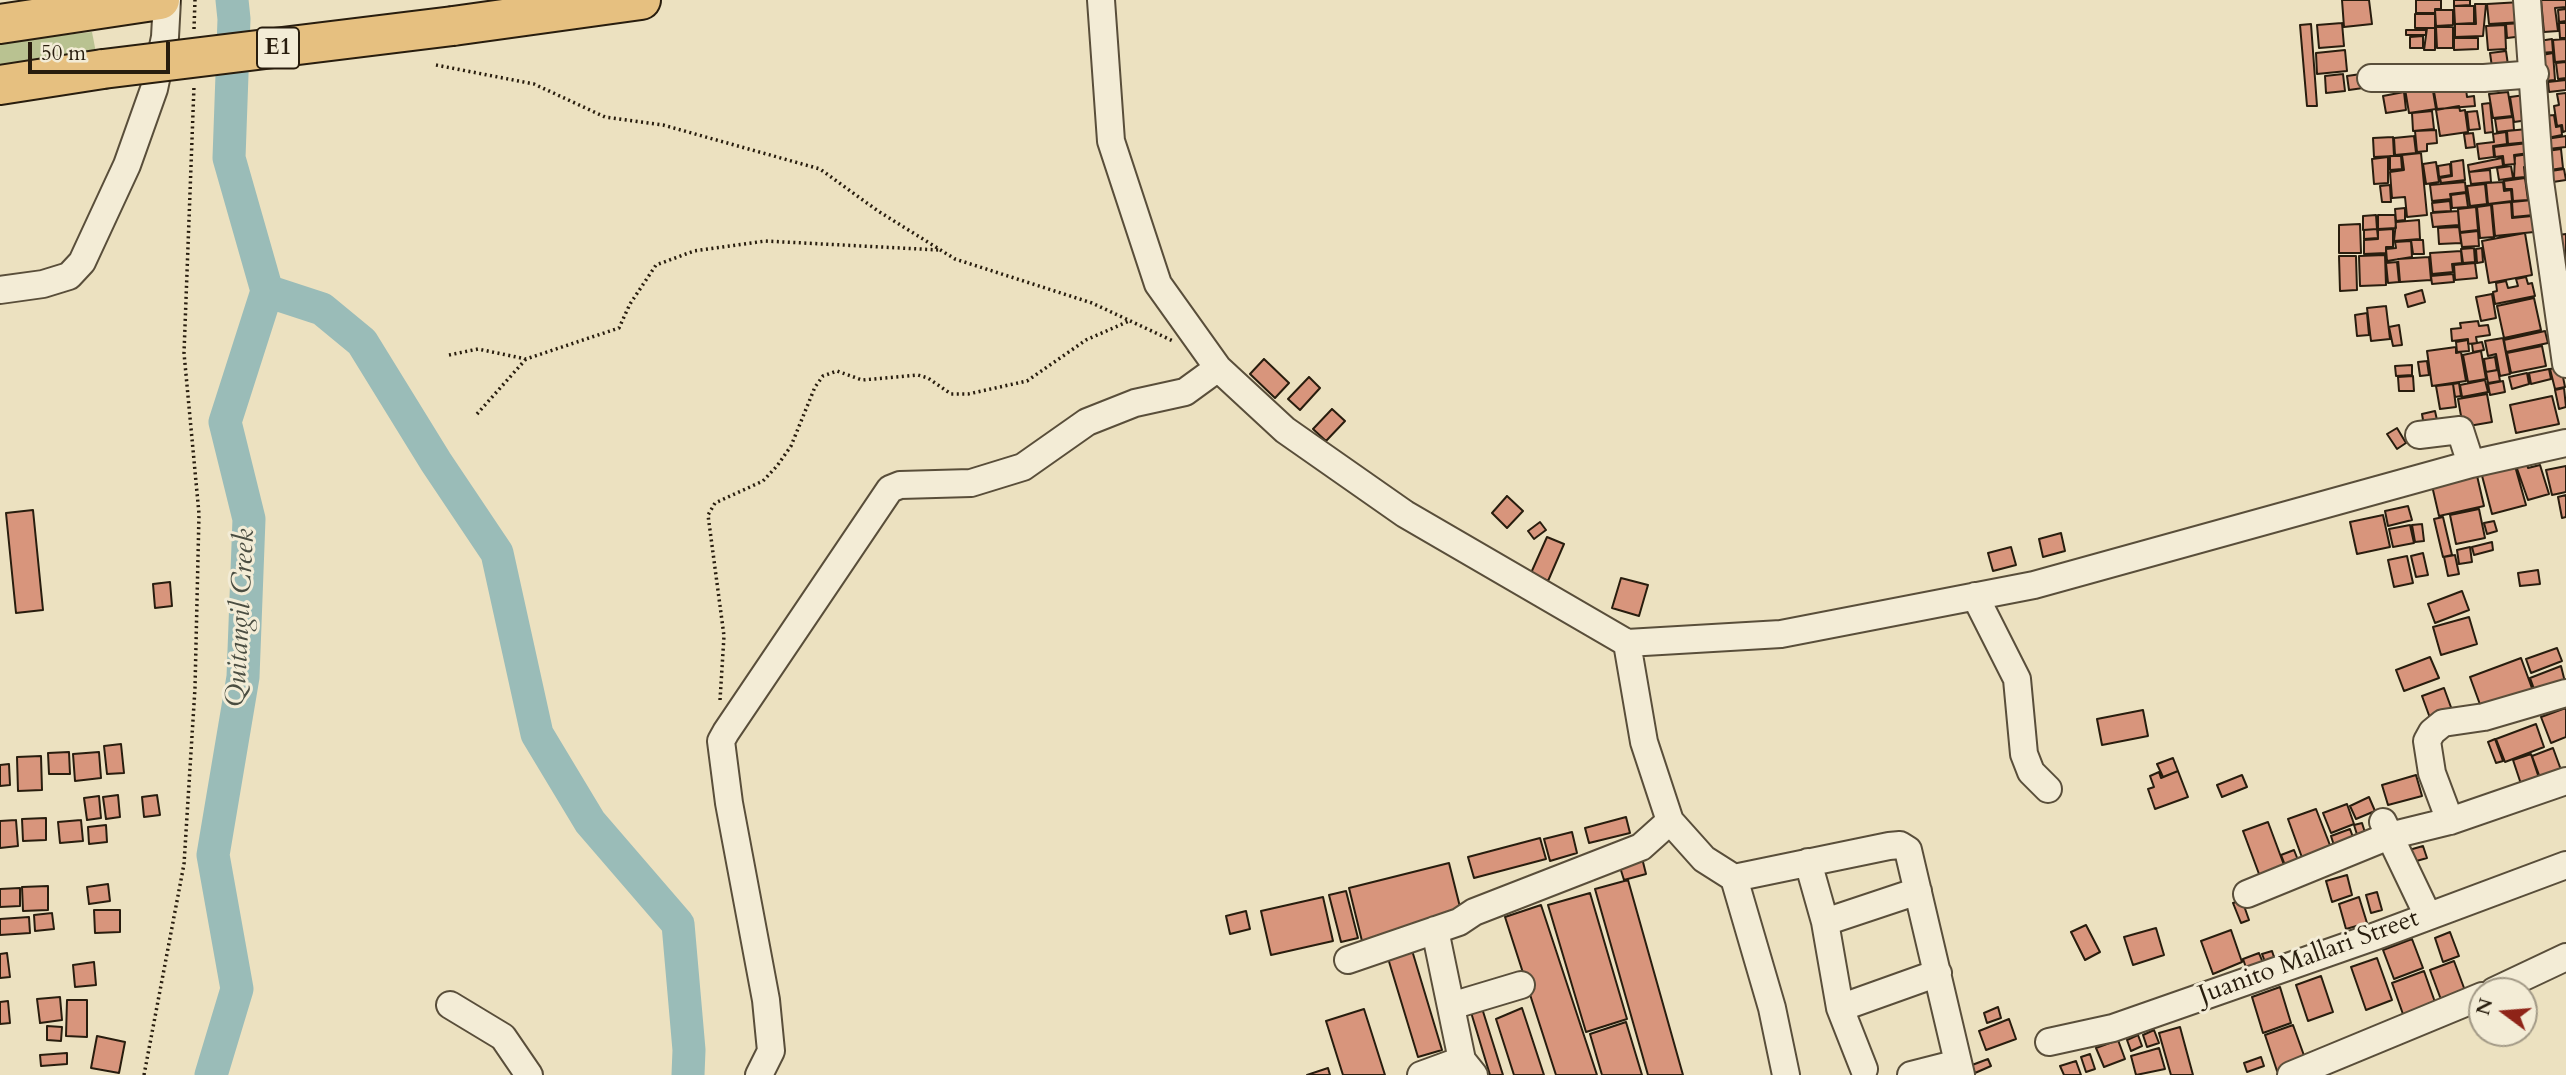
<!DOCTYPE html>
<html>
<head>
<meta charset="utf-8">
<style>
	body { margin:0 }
	#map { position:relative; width:2566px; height:1075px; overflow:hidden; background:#ece1c0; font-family:Cardo,serif }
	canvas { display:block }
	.north { position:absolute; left:2468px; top:977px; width:70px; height:70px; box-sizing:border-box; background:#f3ecd6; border:2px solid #a29986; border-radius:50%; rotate:286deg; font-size:19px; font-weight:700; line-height:28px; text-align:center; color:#281d0e }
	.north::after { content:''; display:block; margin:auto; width:24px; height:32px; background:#8f2418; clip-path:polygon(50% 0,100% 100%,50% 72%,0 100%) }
	.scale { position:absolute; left:28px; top:42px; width:142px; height:32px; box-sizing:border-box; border:4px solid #281d0e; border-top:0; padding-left:9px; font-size:21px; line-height:24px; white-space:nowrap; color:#281d0e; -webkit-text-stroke:5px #f3ecd6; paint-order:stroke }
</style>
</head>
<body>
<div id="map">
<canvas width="2566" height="1075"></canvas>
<div class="north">N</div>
<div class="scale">50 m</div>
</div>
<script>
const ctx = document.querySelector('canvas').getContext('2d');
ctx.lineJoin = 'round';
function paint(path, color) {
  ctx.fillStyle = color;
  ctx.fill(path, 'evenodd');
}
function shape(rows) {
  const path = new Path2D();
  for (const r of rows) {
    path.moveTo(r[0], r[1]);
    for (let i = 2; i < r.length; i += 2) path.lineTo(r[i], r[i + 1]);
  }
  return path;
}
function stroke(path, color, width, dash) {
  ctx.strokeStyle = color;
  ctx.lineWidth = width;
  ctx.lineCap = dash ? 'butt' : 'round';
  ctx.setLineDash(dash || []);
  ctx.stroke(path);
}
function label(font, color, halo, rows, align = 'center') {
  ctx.font = font + ' Cardo,serif';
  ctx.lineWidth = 6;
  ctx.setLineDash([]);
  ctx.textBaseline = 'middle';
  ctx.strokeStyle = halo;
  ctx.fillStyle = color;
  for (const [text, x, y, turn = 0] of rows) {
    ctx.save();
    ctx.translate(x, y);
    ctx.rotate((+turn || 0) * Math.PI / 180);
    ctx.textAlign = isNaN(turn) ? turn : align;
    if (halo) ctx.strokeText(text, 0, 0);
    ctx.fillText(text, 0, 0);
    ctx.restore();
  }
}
paint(shape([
	[92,32,98,63,0,78,0,42]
]), '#b9c291');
stroke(shape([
	[267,291,322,309,362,342,436,462,497,553,537,734,590,822,678,924,689,1050,688,1075],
	[211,1075,237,989,213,855,243,677,249,519,225,422,267,291,229,158,234,19,232,0]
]), '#9abcb8', 33);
const building = shape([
	[2342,0,2369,0,2372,24,2344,27,2342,0],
	[2416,0,2441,0,2441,9,2435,9,2435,13,2416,13,2416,0],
	[2454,0,2470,0,2470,5,2454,6,2454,0],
	[2541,0,2566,0,2566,7,2555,8,2558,31,2544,32,2541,0],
	[2521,2,2522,22,2489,24,2487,4,2521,2],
	[2475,4,2486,4,2483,36,2455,37,2455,24,2476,24,2475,4],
	[2454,6,2474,6,2474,23,2455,24,2454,6],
	[2566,9,2566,21,2559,22,2558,10,2566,9],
	[2435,10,2453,10,2453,25,2436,26,2435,10],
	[2415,14,2435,14,2435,28,2415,28,2415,14],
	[2342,23,2344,46,2319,48,2317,25,2342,23],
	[2523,23,2524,36,2507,38,2506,24,2523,23],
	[2559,23,2566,23,2566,38,2560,38,2559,23],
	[2311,24,2317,106,2307,106,2300,25,2311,24],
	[2505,25,2506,49,2488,50,2486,26,2505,25],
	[2436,27,2453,27,2453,48,2437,48,2436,27],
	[2427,28,2435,28,2435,50,2424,50,2427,28],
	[2406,30,2426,30,2426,35,2406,35,2406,30],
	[2423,36,2423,48,2410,48,2410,37,2423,36],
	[2454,38,2478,38,2478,49,2454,50,2454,38],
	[2552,39,2553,52,2540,53,2539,41,2552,39],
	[2566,39,2566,61,2555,62,2553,40,2566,39],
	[2345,50,2347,71,2317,74,2316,53,2345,50],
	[2506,51,2509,72,2493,74,2490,53,2506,51],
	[2553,53,2555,80,2544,81,2542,55,2553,53],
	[2566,62,2566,78,2558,79,2556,63,2566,62],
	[2343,74,2345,91,2326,93,2325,76,2343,74],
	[2361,74,2363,88,2349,90,2347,76,2361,74],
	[2566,80,2566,90,2549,92,2548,82,2566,80],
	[2465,81,2467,97,2474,96,2475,106,2437,109,2433,86,2465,81],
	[2432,85,2436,109,2409,113,2405,89,2432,85],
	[2404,92,2406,110,2386,113,2383,96,2404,92],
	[2508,92,2512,116,2493,118,2489,94,2508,92],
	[2566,93,2566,131,2563,132,2562,125,2557,126,2554,106,2559,105,2557,94,2566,93],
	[2525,95,2528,120,2514,122,2510,97,2525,95],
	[2490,103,2493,132,2485,133,2482,104,2490,103],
	[2459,106,2460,111,2465,110,2468,132,2440,136,2436,110,2459,106],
	[2432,111,2434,129,2413,131,2412,113,2432,111],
	[2477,111,2480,129,2469,130,2467,112,2477,111],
	[2554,115,2556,127,2561,126,2562,135,2547,138,2544,116,2554,115],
	[2513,117,2514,130,2497,132,2495,119,2513,117],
	[2527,129,2529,142,2508,144,2507,131,2527,129],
	[2436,130,2437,143,2427,144,2427,151,2417,152,2415,131,2436,130],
	[2506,132,2507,144,2493,146,2494,157,2479,159,2477,144,2494,142,2493,134,2506,132],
	[2473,133,2475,147,2466,148,2464,134,2473,133],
	[2414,136,2416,153,2395,155,2394,138,2414,136],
	[2566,136,2566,147,2548,149,2546,139,2566,136],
	[2393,137,2394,156,2374,157,2373,138,2393,137],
	[2528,143,2529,153,2514,155,2515,164,2504,165,2503,156,2495,157,2494,147,2528,143],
	[2561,149,2563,168,2550,170,2547,151,2561,149],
	[2421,153,2427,215,2407,217,2405,197,2392,198,2390,172,2404,170,2402,155,2421,153],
	[2529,154,2530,166,2524,167,2525,177,2514,178,2515,156,2529,154],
	[2390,156,2401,156,2402,169,2390,170,2390,156],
	[2388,157,2388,183,2374,184,2372,159,2388,157],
	[2502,158,2503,166,2469,172,2468,165,2502,158],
	[2463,160,2465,180,2441,183,2440,178,2452,176,2451,162,2463,160],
	[2436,162,2439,182,2426,184,2423,164,2436,162],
	[2450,164,2451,175,2439,177,2438,166,2450,164],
	[2511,166,2513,178,2499,180,2497,168,2511,166],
	[2564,169,2566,180,2553,182,2551,171,2564,169],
	[2490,170,2491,182,2471,184,2469,172,2490,170],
	[2525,178,2528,200,2513,201,2512,189,2505,189,2504,181,2525,178],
	[2465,182,2466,192,2450,194,2451,199,2432,201,2430,185,2465,182],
	[2503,182,2504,191,2511,190,2512,201,2488,204,2486,183,2503,182],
	[2485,184,2487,204,2470,206,2467,186,2485,184],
	[2390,185,2391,202,2382,202,2380,186,2390,185],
	[2466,193,2468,207,2452,208,2451,195,2466,193],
	[2532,200,2534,215,2513,217,2512,202,2532,200],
	[2450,201,2451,211,2433,212,2432,203,2450,201],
	[2511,202,2512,218,2532,216,2534,232,2495,236,2492,204,2511,202],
	[2491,205,2494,237,2480,238,2477,207,2491,205],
	[2476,207,2478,230,2460,232,2458,209,2476,207],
	[2405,208,2405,220,2396,221,2395,209,2405,208],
	[2458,211,2459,225,2433,227,2431,213,2458,211],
	[2376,215,2377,229,2363,230,2363,216,2376,215],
	[2378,215,2395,215,2396,228,2378,229,2378,215],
	[2419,220,2420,239,2394,241,2396,222,2419,220],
	[2360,224,2361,253,2339,253,2339,225,2360,224],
	[2459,227,2461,243,2439,244,2438,228,2459,227],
	[2377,229,2378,238,2364,239,2364,230,2377,229],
	[2393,229,2393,247,2386,247,2386,253,2364,254,2364,240,2378,239,2378,230,2393,229],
	[2478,231,2479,246,2462,247,2460,233,2478,231],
	[2525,233,2532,275,2489,283,2482,241,2525,233],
	[2566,234,2566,263,2561,264,2558,235,2566,234],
	[2411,240,2423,240,2424,254,2413,254,2411,240],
	[2411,241,2412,257,2387,261,2386,249,2396,248,2395,242,2411,241],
	[2474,248,2475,262,2463,263,2461,249,2474,248],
	[2482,248,2483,262,2477,263,2476,249,2482,248],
	[2461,251,2462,263,2452,264,2453,272,2432,274,2430,253,2461,251],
	[2385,255,2386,285,2360,286,2359,256,2385,255],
	[2339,256,2356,256,2357,290,2340,291,2339,256],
	[2429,257,2431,280,2400,282,2398,259,2429,257],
	[2397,262,2399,282,2388,283,2386,263,2397,262],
	[2475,263,2477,278,2455,280,2454,265,2475,263],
	[2453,274,2454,282,2432,284,2431,276,2453,274],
	[2526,277,2528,284,2532,283,2535,296,2495,304,2493,292,2497,291,2496,283,2506,281,2508,288,2518,286,2516,279,2526,277],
	[2422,290,2425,302,2408,307,2405,295,2422,290],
	[2492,294,2496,318,2481,321,2476,297,2492,294],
	[2534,298,2541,330,2504,338,2497,306,2534,298],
	[2386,306,2390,339,2371,341,2367,308,2386,306],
	[2367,313,2369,335,2357,336,2355,315,2367,313],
	[2478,321,2479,326,2488,325,2490,335,2476,337,2477,343,2468,344,2468,339,2452,341,2451,329,2461,328,2460,323,2478,321],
	[2399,325,2402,345,2393,346,2389,327,2399,325],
	[2545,331,2548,343,2506,352,2504,340,2545,331],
	[2503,338,2510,374,2500,376,2496,354,2488,356,2485,341,2503,338],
	[2468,340,2469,351,2457,352,2456,342,2468,340],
	[2482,342,2484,350,2473,352,2472,344,2482,342],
	[2542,346,2546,366,2511,373,2507,353,2542,346],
	[2456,347,2456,353,2461,352,2466,381,2432,386,2427,351,2456,347],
	[2481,351,2486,379,2468,382,2463,355,2481,351],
	[2495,357,2497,370,2486,372,2484,359,2495,357],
	[1264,359,1289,383,1275,398,1250,374,1264,359],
	[2427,361,2429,375,2420,376,2418,362,2427,361],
	[2412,365,2412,375,2396,376,2395,366,2412,365],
	[2561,367,2565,387,2555,389,2550,369,2561,367],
	[2549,369,2551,379,2531,384,2529,373,2549,369],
	[2498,370,2500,381,2488,383,2486,372,2498,370],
	[2527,373,2529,384,2512,389,2509,377,2527,373],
	[2413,376,2414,391,2399,391,2398,377,2413,376],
	[1309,377,1320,388,1300,410,1288,399,1309,377],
	[2485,380,2488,392,2462,397,2460,385,2485,380],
	[2503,381,2505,392,2490,395,2488,384,2503,381],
	[2459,383,2461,396,2455,397,2453,384,2459,383],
	[2453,384,2456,407,2440,409,2436,386,2453,384],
	[2564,388,2566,407,2559,409,2555,390,2564,388],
	[2487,394,2492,422,2463,427,2458,399,2487,394],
	[2552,396,2559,424,2516,433,2510,405,2552,396],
	[1332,409,1345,421,1326,441,1313,429,1332,409],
	[2435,411,2439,429,2425,432,2422,414,2435,411],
	[2397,428,2406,443,2397,449,2387,434,2397,428],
	[2525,456,2528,468,2540,465,2549,494,2528,500,2514,460,2525,456],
	[2513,459,2526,505,2492,514,2480,468,2513,459],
	[2566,466,2566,492,2552,495,2546,470,2566,466],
	[2475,467,2484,506,2439,516,2430,477,2475,467],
	[2566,495,2566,517,2562,518,2558,497,2566,495],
	[1507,496,1523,511,1507,528,1492,513,1507,496],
	[2408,506,2412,520,2388,526,2385,511,2408,506],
	[2479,509,2485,538,2456,544,2450,515,2479,509],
	[33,510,43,610,16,613,6,513,33,510],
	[2383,515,2390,547,2357,554,2350,522,2383,515],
	[2443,517,2452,555,2443,557,2434,519,2443,517],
	[2494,521,2497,531,2487,534,2484,523,2494,521],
	[1540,522,1546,530,1534,539,1528,531,1540,522],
	[2422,524,2424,541,2415,542,2412,525,2422,524],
	[2410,525,2414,543,2393,547,2389,529,2410,525],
	[2061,533,2065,551,2043,557,2039,539,2061,533],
	[1547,537,1564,544,1548,581,1531,573,1547,537],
	[2492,542,2493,550,2474,555,2472,547,2492,542],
	[2011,547,2016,565,1993,571,1988,553,2011,547],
	[2470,547,2472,562,2459,564,2457,550,2470,547],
	[2423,553,2428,575,2416,577,2411,556,2423,553],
	[2455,555,2459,574,2448,576,2444,557,2455,555],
	[2407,556,2413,583,2394,587,2388,560,2407,556],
	[2538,570,2540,584,2520,586,2518,573,2538,570],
	[1621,578,1648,585,1639,616,1612,608,1621,578],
	[170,582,172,606,155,608,153,584,170,582],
	[2462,591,2469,610,2435,623,2428,604,2462,591],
	[2469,617,2477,644,2441,655,2433,627,2469,617],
	[2557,648,2562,661,2531,673,2526,659,2557,648],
	[2430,657,2439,678,2404,691,2396,670,2430,657],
	[2521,658,2533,691,2482,710,2470,677,2521,658],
	[2561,666,2566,686,2537,697,2530,678,2561,666],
	[2444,688,2452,710,2430,718,2422,696,2444,688],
	[2566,708,2566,737,2551,743,2541,717,2566,708],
	[2143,710,2148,736,2102,745,2097,719,2143,710],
	[2536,724,2544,747,2505,762,2496,739,2536,724],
	[2495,739,2503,761,2496,763,2488,742,2495,739],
	[121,744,124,773,107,774,104,746,121,744],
	[2553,748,2564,778,2543,786,2532,756,2553,748],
	[69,752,70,774,49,774,48,753,69,752],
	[99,752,101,778,75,781,73,754,99,752],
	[2531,754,2542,787,2524,793,2513,760,2531,754],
	[41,756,42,790,18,791,17,757,41,756],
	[2173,758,2178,771,2163,777,2157,764,2173,758],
	[9,764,10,785,0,786,0,765,9,764],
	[2178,771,2188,797,2155,809,2148,789,2154,787,2150,776,2159,772,2161,778,2178,771],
	[2242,775,2247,787,2222,797,2217,785,2242,775],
	[2416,775,2422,796,2388,805,2382,785,2416,775],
	[118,795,120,817,106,819,103,797,118,795],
	[157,795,160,815,144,817,142,797,157,795],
	[99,796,101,818,87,820,84,798,99,796],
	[2369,797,2375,811,2356,819,2350,806,2369,797],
	[2347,804,2354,824,2331,833,2323,813,2347,804],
	[2316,809,2333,853,2304,863,2288,819,2316,809],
	[1626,817,1630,833,1589,843,1585,828,1626,817],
	[46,818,46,840,23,841,22,819,46,818],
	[16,820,18,846,0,848,0,821,16,820],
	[81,820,83,841,60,843,58,822,81,820],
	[2268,822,2287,873,2262,882,2243,831,2268,822],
	[2362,823,2368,842,2360,844,2354,825,2362,823],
	[106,825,107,842,89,844,88,827,106,825],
	[2350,829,2357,848,2337,855,2331,836,2350,829],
	[1572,832,1577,853,1550,861,1544,839,1572,832],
	[1540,838,1546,859,1474,878,1468,857,1540,838],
	[2423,846,2427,858,2413,862,2409,850,2423,846],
	[2294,850,2300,865,2287,870,2281,855,2294,850],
	[1642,858,1646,874,1624,880,1619,864,1642,858],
	[1449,863,1462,915,1362,941,1349,888,1449,863],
	[2347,875,2352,895,2332,902,2326,881,2347,875],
	[1628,880,1683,1075,1648,1075,1595,889,1628,880],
	[108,884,110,901,89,904,87,887,108,884],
	[48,886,48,910,23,911,22,887,48,886],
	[20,888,20,906,0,907,0,889,20,888],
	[1346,891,1358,938,1341,942,1329,895,1346,891],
	[2377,892,2382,910,2371,913,2366,895,2377,892],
	[1590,893,1627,1019,1586,1032,1548,905,1590,893],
	[1323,897,1333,941,1271,955,1261,911,1323,897],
	[2359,897,2367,923,2346,929,2339,904,2359,897],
	[2242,900,2249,920,2241,923,2233,903,2242,900],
	[1541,905,1597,1075,1556,1075,1505,917,1541,905],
	[94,910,120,910,120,932,95,933,94,910],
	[1246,911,1250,929,1230,934,1226,916,1246,911],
	[52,913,54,929,35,931,34,915,52,913],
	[29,917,30,933,0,935,0,919,29,917],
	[2086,925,2100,952,2085,960,2071,932,2086,925],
	[2156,928,2164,955,2133,965,2124,937,2156,928],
	[2231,930,2242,962,2213,974,2201,941,2231,930],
	[2450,932,2459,956,2443,962,2435,938,2450,932],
	[2412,939,2423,968,2394,979,2383,950,2412,939],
	[1411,947,1442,1050,1418,1057,1387,955,1411,947],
	[2272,951,2276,963,2267,967,2262,954,2272,951],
	[7,953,10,977,0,978,0,954,7,953],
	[2259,953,2267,973,2250,979,2243,959,2259,953],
	[2377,958,2392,1000,2366,1010,2351,967,2377,958],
	[2454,961,2467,996,2443,1005,2430,970,2454,961],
	[94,962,96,985,75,987,73,965,94,962],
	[2424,971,2436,1005,2404,1017,2392,983,2424,971],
	[2321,976,2333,1012,2308,1021,2296,985,2321,976],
	[2280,987,2291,1023,2263,1033,2252,997,2280,987],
	[60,997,62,1020,40,1023,37,999,60,997],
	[67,1000,87,1000,87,1037,66,1036,67,1000],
	[8,1001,10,1023,0,1024,0,1002,8,1001],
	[1481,1005,1503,1075,1490,1075,1470,1009,1481,1005],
	[1998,1007,2001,1018,1987,1023,1984,1013,1998,1007],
	[1522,1008,1544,1075,1514,1075,1496,1019,1522,1008],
	[1364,1009,1385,1075,1343,1075,1326,1021,1364,1009],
	[2009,1019,2016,1039,1986,1050,1979,1031,2009,1019],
	[1626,1022,1642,1075,1602,1075,1590,1034,1626,1022],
	[2293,1025,2306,1061,2277,1071,2265,1035,2293,1025],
	[47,1026,62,1027,61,1041,47,1040,47,1026],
	[2180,1027,2193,1075,2171,1075,2159,1033,2180,1027],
	[2154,1030,2159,1043,2147,1047,2143,1035,2154,1030],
	[2138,1035,2142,1046,2131,1051,2127,1040,2138,1035],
	[97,1036,125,1042,119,1073,91,1068,97,1036],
	[2118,1040,2125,1059,2104,1067,2096,1048,2118,1040],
	[2159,1048,2165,1069,2136,1075,2131,1056,2159,1048],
	[67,1053,67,1064,41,1066,40,1055,67,1053],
	[2090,1054,2095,1069,2086,1072,2081,1057,2090,1054],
	[2261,1057,2264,1066,2247,1072,2244,1063,2261,1057],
	[1988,1059,1991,1066,1975,1073,1972,1065,1988,1059],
	[2076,1061,2081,1075,2064,1075,2060,1066,2076,1061],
	[1328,1068,1330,1075,1307,1075,1328,1068]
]);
paint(building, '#d8957c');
stroke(building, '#281d0e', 2);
const minor = shape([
	[1101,0,1111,141,1158,284,1218,368,1285,430,1405,514,1627,643,1781,634,2034,585,2471,464,2566,443],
	[2527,0,2540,181,2566,364],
	[2371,78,2484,78,2535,74],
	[0,290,43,284,69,276,82,262,127,165,154,89,165,37,167,0],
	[2419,435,2460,430,2471,464],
	[1975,596,2017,679,2024,754,2031,772,2048,789],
	[1627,643,1644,742,1670,821,1704,859,1734,878,1772,1008,1786,1075],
	[2450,821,2432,773,2427,741,2432,732,2443,723,2484,717,2566,693],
	[2383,822,2428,916],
	[1808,862,1825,922,1840,1008,1864,1069],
	[1734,878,1889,846,1900,845,1908,850,1961,1075],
	[2247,894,2389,836,2450,821,2566,781],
	[1825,922,1918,891],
	[1435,930,1462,1060,1474,1075],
	[1348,960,1459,922,1474,912,1641,847,1670,821],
	[2494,991,2566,957],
	[450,1005,503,1037,529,1075],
	[1451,1006,1521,985],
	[1840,1008,1938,973],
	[2049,1042,2113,1028,2376,936,2566,865],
	[759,1075,771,1051,766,1000,729,803,721,741,726,732,890,489,900,485,971,483,1023,467,1087,422,1135,403,1185,392,1218,368],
	[1421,1075,1462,1060],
	[1911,1075,1958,1063],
	[2291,1075,2482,996]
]);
const highway = shape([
	[0,24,160,0],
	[453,26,641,0],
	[0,85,103,69]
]);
stroke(minor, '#594e3a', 30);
stroke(highway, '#281d0e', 42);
stroke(shape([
	[194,29,195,0],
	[436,65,534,84,605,117,663,125,820,169,878,211,955,259,1092,303,1173,341],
	[449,355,478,349,526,359,619,328,630,304,656,265,694,251,765,241,939,250],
	[477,414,526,359],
	[720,700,724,636,708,515,715,503,763,481,777,466,791,446,815,387,823,376,837,371,862,380,918,375,928,378,951,394,968,394,1027,381,1086,340,1129,321],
	[144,1075,184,864,195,688,199,514,184,353,194,86]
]), '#281d0e', 3.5, [2, 3.5]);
stroke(minor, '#f3ecd6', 26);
stroke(highway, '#e6c080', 38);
const highwayBridge = shape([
	[103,69,453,26]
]);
stroke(highwayBridge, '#281d0e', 42, []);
stroke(highwayBridge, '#e6c080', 38);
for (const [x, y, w] of [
	[278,48,42]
]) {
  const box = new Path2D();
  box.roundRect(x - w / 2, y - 20.5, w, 41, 5);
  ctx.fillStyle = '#f3ecd6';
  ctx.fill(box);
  stroke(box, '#281d0e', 2);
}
label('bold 24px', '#281d0e', null, [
	["E1",278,48]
]);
label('26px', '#281d0e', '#f3ecd6', [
	["Juanito Mallari Street",2309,958,-20]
]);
label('italic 28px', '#4a4d41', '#f3ecd6', [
	["Quitangil Creek",242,618,-87]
]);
</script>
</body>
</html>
